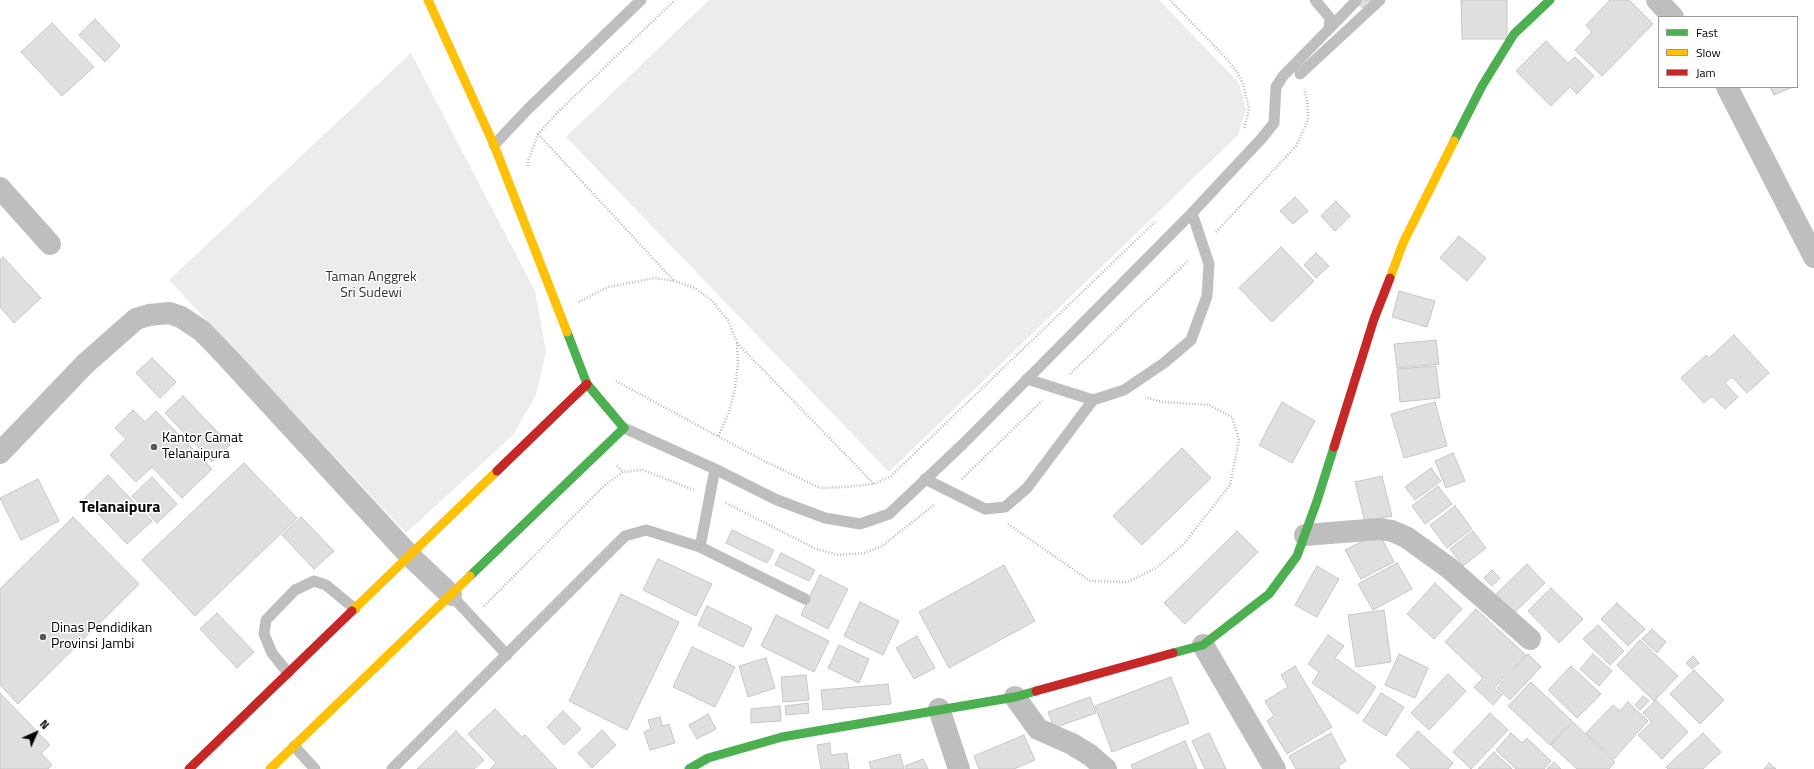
<!DOCTYPE html>
<html>
<head>
<meta charset="utf-8">
<style>
	body { margin:0 }
	#map { position:relative; width:1814px; height:769px; overflow:hidden; background:#fff; font-family:"Titillium Web",sans-serif }
	canvas { display:block }
	.legend { position:absolute; left:1658px; top:16px; width:140px; height:72px; box-sizing:border-box; background:#fff; border:1px solid #999; margin:0; padding:5px 7px; list-style:none; font-size:12px; color:#000 }
	.legend li { display:flex; align-items:center; gap:8px; height:20px }
	.legend b { width:20px; border:1px solid #999 }
	.north { position:absolute; left:16px; top:713px; width:40px; height:40px; -webkit-text-stroke:3px #fff; paint-order:stroke; rotate:45deg; font-size:11px; font-weight:700; line-height:16px; text-align:center; color:#000 }
	.north::after { content:''; display:block; margin:auto; width:14px; height:18px; background:#000; clip-path:polygon(50% 0,100% 100%,50% 72%,0 100%) }
</style>
</head>
<body>
<div id="map">
<canvas width="1814" height="769"></canvas>
<ul class="legend">
<li><b style="height:5px;background:#4caf50"></b>Fast</li>
<li><b style="height:5px;background:#ffc107"></b>Slow</li>
<li><b style="height:5px;background:#c62828"></b>Jam</li>
</ul>
<div class="north">N</div>
</div>
<script>
const ctx = document.querySelector('canvas').getContext('2d');
ctx.lineJoin = 'round';
function paint(path, color) {
  ctx.fillStyle = color;
  ctx.fill(path, 'evenodd');
}
function shape(rows) {
  const path = new Path2D();
  for (const r of rows) {
    path.moveTo(r[0], r[1]);
    for (let i = 2; i < r.length; i += 2) path.lineTo(r[i], r[i + 1]);
  }
  return path;
}
function stroke(path, color, width, dash) {
  ctx.strokeStyle = color;
  ctx.lineWidth = width;
  ctx.lineCap = dash ? 'butt' : 'round';
  ctx.setLineDash(dash || []);
  ctx.stroke(path);
}
function label(font, color, halo, rows, align = 'center') {
  ctx.font = font + ' "Titillium Web",sans-serif';
  ctx.lineWidth = 3;
  ctx.setLineDash([]);
  ctx.textBaseline = 'middle';
  ctx.strokeStyle = halo;
  ctx.fillStyle = color;
  for (const [text, x, y, turn = 0] of rows) {
    ctx.save();
    ctx.translate(x, y);
    ctx.rotate((+turn || 0) * Math.PI / 180);
    ctx.textAlign = isNaN(turn) ? turn : align;
    if (halo) ctx.strokeText(text, 0, 0);
    ctx.fillText(text, 0, 0);
    ctx.restore();
  }
}
paint(shape([
	[709,0,1159,0,1239,83,1246,109,1238,135,889,472,566,137],
	[411,53,535,291,546,351,536,395,513,435,406,533,169,280]
]), '#ececec');
const building = shape([
	[1354,0,1372,0,1363,8,1354,0],
	[1461,0,1507,0,1507,39,1462,39,1461,0],
	[1610,0,1629,0,1653,24,1602,76,1575,50,1592,32,1586,25,1610,0],
	[95,19,120,46,105,62,79,35,95,19],
	[52,23,94,67,62,96,21,52,52,23],
	[1546,41,1568,63,1575,57,1594,76,1577,94,1570,87,1551,106,1516,71,1546,41],
	[1770,87,1793,87,1774,95,1770,87],
	[1295,197,1308,211,1293,224,1280,211,1295,197],
	[1336,201,1350,216,1335,231,1321,216,1336,201],
	[1459,236,1486,258,1467,281,1440,258,1459,236],
	[1281,247,1314,281,1272,322,1239,288,1281,247],
	[1316,253,1329,266,1316,278,1304,265,1316,253],
	[3,257,41,298,14,323,0,307,0,260,3,257],
	[1399,291,1435,301,1427,327,1392,317,1399,291],
	[1734,335,1769,373,1747,393,1732,377,1725,383,1738,397,1725,409,1712,396,1704,403,1681,378,1706,355,1709,358,1734,335],
	[1436,340,1439,364,1397,368,1394,344,1436,340],
	[152,358,176,382,160,398,136,373,152,358],
	[1436,366,1440,398,1400,402,1397,369,1436,366],
	[183,396,230,445,212,462,165,413,183,396],
	[1282,402,1315,421,1292,463,1259,445,1282,402],
	[1435,402,1447,446,1404,458,1391,414,1435,402],
	[133,410,145,422,156,411,212,469,182,498,152,467,136,482,110,455,126,439,115,428,133,410],
	[1182,448,1211,478,1142,545,1113,516,1182,448],
	[1453,453,1465,481,1446,488,1435,461,1453,453],
	[244,463,297,518,195,616,142,560,244,463],
	[1431,468,1441,481,1415,500,1405,487,1431,468],
	[108,475,152,521,127,544,84,499,108,475],
	[1382,476,1392,516,1365,522,1355,482,1382,476],
	[152,477,177,504,157,523,132,496,152,477],
	[38,479,59,521,21,540,0,498,38,479],
	[1438,486,1452,504,1425,524,1412,506,1438,486],
	[1455,506,1472,529,1447,548,1430,525,1455,506],
	[73,517,139,584,18,704,0,685,0,589,73,517],
	[301,517,334,551,314,569,282,535,301,517],
	[732,530,774,550,767,563,726,543,732,530],
	[1237,531,1258,552,1185,624,1164,603,1237,531],
	[1473,531,1486,548,1463,566,1450,549,1473,531],
	[1379,533,1394,562,1361,579,1345,550,1379,533],
	[781,553,815,570,809,581,775,565,781,553],
	[658,559,712,584,696,616,643,590,658,559],
	[1397,563,1412,589,1373,610,1358,584,1397,563],
	[1527,564,1545,583,1511,616,1493,597,1527,564],
	[1004,565,1035,621,949,668,919,612,1004,565],
	[1317,566,1339,579,1317,617,1295,605,1317,566],
	[1492,570,1500,578,1492,586,1484,578,1492,570],
	[820,575,848,589,828,629,801,615,820,575],
	[1435,583,1462,609,1434,639,1407,614,1435,583],
	[1551,588,1583,619,1559,643,1528,611,1551,588],
	[621,594,679,622,627,730,569,701,621,594],
	[860,602,899,621,883,655,844,636,860,602],
	[1617,603,1645,629,1628,646,1601,619,1617,603],
	[707,606,752,628,743,647,698,625,707,606],
	[1476,609,1526,655,1494,688,1502,695,1493,705,1474,687,1483,678,1445,642,1476,609],
	[1384,610,1391,662,1356,667,1348,615,1384,610],
	[217,613,254,652,237,668,200,629,217,613],
	[776,615,829,641,814,672,761,646,776,615],
	[1598,625,1624,651,1610,665,1583,639,1598,625],
	[1652,629,1666,642,1657,653,1642,639,1652,629],
	[1328,635,1344,646,1335,658,1376,687,1358,714,1312,683,1319,672,1308,664,1328,635],
	[917,636,935,668,914,679,896,648,917,636],
	[1640,640,1678,676,1654,701,1617,665,1640,640],
	[839,645,869,659,859,683,828,668,839,645],
	[692,647,735,667,715,707,673,687,692,647],
	[1399,654,1428,668,1415,698,1385,685,1399,654],
	[1528,654,1541,667,1510,700,1497,688,1528,654],
	[1593,654,1612,671,1599,686,1580,669,1593,654],
	[1693,656,1699,663,1692,669,1686,663,1693,656],
	[766,658,775,688,748,697,739,666,766,658],
	[1295,666,1332,727,1287,754,1267,721,1274,716,1265,701,1288,687,1281,675,1295,666],
	[1571,666,1601,694,1577,718,1548,690,1571,666],
	[1694,670,1724,700,1700,724,1670,694,1694,670],
	[1448,674,1466,691,1429,730,1411,713,1448,674],
	[806,675,809,700,783,702,781,677,806,675],
	[1171,677,1189,723,1112,752,1095,706,1171,677],
	[1531,682,1572,721,1550,745,1508,706,1531,682],
	[888,684,891,704,823,710,821,690,888,684],
	[0,693,50,745,41,753,52,765,48,769,0,769,0,693],
	[1381,693,1404,707,1386,736,1363,721,1381,693],
	[1643,696,1649,701,1640,710,1635,705,1643,696],
	[1090,697,1096,713,1054,728,1048,712,1090,697],
	[1656,700,1688,732,1662,759,1638,735,1652,722,1643,713,1656,700],
	[1628,702,1648,721,1614,759,1586,733,1613,705,1620,711,1628,702],
	[808,703,809,713,786,715,785,706,808,703],
	[780,706,781,721,751,723,751,709,780,706],
	[495,709,522,737,525,735,557,769,490,769,496,763,468,734,495,709],
	[563,711,581,729,564,745,547,727,563,711],
	[1490,713,1508,730,1471,769,1453,752,1490,713],
	[708,714,716,729,697,739,689,725,708,714],
	[660,717,662,726,669,724,675,743,650,750,644,732,651,729,648,720,660,717],
	[1573,722,1615,762,1609,769,1577,769,1551,745,1573,722],
	[602,730,616,745,592,768,578,753,602,730],
	[456,731,484,760,474,769,417,769,456,731],
	[1418,731,1453,763,1448,769,1411,769,1396,755,1418,731],
	[1209,733,1226,769,1205,769,1192,741,1209,733],
	[1331,733,1346,761,1338,766,1340,769,1296,769,1289,756,1331,733],
	[1511,733,1522,743,1527,738,1551,761,1544,769,1516,769,1496,750,1511,733],
	[1703,733,1721,752,1703,769,1668,769,1666,767,1703,733],
	[1024,735,1035,760,1014,769,979,769,974,756,1024,735],
	[1185,741,1197,769,1133,769,1131,765,1185,741],
	[830,743,831,755,847,753,849,769,821,769,817,745,830,743],
	[1494,752,1512,769,1478,769,1494,752],
	[900,754,904,769,871,769,869,762,900,754],
	[923,759,928,769,906,769,905,766,923,759],
	[1554,762,1561,769,1547,769,1554,762],
	[1769,763,1776,769,1764,769,1769,763]
]);
paint(building, '#dfdfdf');
stroke(building, '#c7c7c7', 1);
stroke(shape([
	[1170,0,1226,58,1237,72,1243,84,1249,108,1244,130],
	[538,134,674,281],
	[528,166,528,161,538,134,556,114,675,0],
	[1216,232,1296,146,1308,120,1307,101,1304,89],
	[579,302,608,287,655,278,674,281,695,288,711,300,728,320,737,343,738,364,735,389,729,412,718,437],
	[737,343,874,484],
	[1070,374,1189,260],
	[616,381,758,458,820,488,846,487,874,484,891,476,1155,222],
	[617,466,623,472],
	[962,479,1042,401],
	[726,503,816,549,839,555,864,553,882,546,935,504],
	[1008,524,1090,581,1128,582,1156,568,1182,546,1230,485,1239,440,1232,417,1209,405,1162,402,1145,397],
	[484,606,605,485,623,472,643,470,694,490]
]), '#b9b9b9', 2.5, [1, 2]);
stroke(shape([
	[1329,29,1356,1],
	[1300,74,1380,0],
	[494,145,528,109,641,0],
	[1027,379,1093,400,1124,390,1164,363,1191,340,1207,296,1209,264,1192,213],
	[624,428,715,469,777,500,825,518,860,524,889,514,964,443,1192,213,1262,138,1274,123,1276,87,1283,76,1329,29,1330,18,1315,0],
	[715,469,700,547,805,599],
	[925,479,985,509,1005,507,1027,488,1093,400],
	[451,595,507,655],
	[288,673,272,653,264,634,266,620,295,590,314,581,326,585,355,609],
	[294,746,315,769],
	[392,769,625,536,646,530,700,547]
]), '#bebebe', 11);
stroke(shape([
	[1657,0,1673,17],
	[1727,87,1814,257],
	[0,188,50,244],
	[0,453,85,364,136,319,149,315,169,313,181,317,202,331,227,357,410,556,451,595],
	[1305,535,1380,529,1392,531,1406,537,1449,568,1530,639],
	[1203,645,1275,769],
	[1015,697,1038,729,1072,744,1090,755,1106,769],
	[939,709,959,769]
]), '#bebebe', 22);
stroke(shape([
	[1454,141,1482,86,1514,34,1550,0],
	[470,576,624,428,587,384,567,332],
	[1173,653,1203,645,1269,594,1297,556,1317,501,1334,447],
	[689,769,708,758,782,737,1015,697,1036,691]
]), '#4caf50', 9);
stroke(shape([
	[428,0,494,145,567,332],
	[1390,278,1403,243,1454,141],
	[352,611,497,471],
	[270,769,470,576]
]), '#ffc107', 9);
stroke(shape([
	[1334,447,1374,319,1390,278],
	[497,471,587,384],
	[1036,691,1173,653],
	[189,769,352,611]
]), '#c62828', 9);
for (const [x, y, r, color] of [
	[154,447,4,"#595959"],
	[43,637,4,"#595959"]
]) {
  const dot = new Path2D();
  dot.arc(x, y, r, 0, 2 * Math.PI);
  ctx.fillStyle = color;
  ctx.fill(dot);
  stroke(dot, '#fff', 1.5);
}
label('14px', '#333', '#fff', [
	["Taman Anggrek",371,278],
	["Sri Sudewi",371,294]
]);
label('14px', '#000', '#fff', [
	["Kantor Camat",162,439],
	["Telanaipura",162,455],
	["Dinas Pendidikan",51,629],
	["Provinsi Jambi",51,645]
], 'left');
label('bold 16px', '#000', '#fff', [
	["Telanaipura",120,508]
]);
</script>
</body>
</html>
